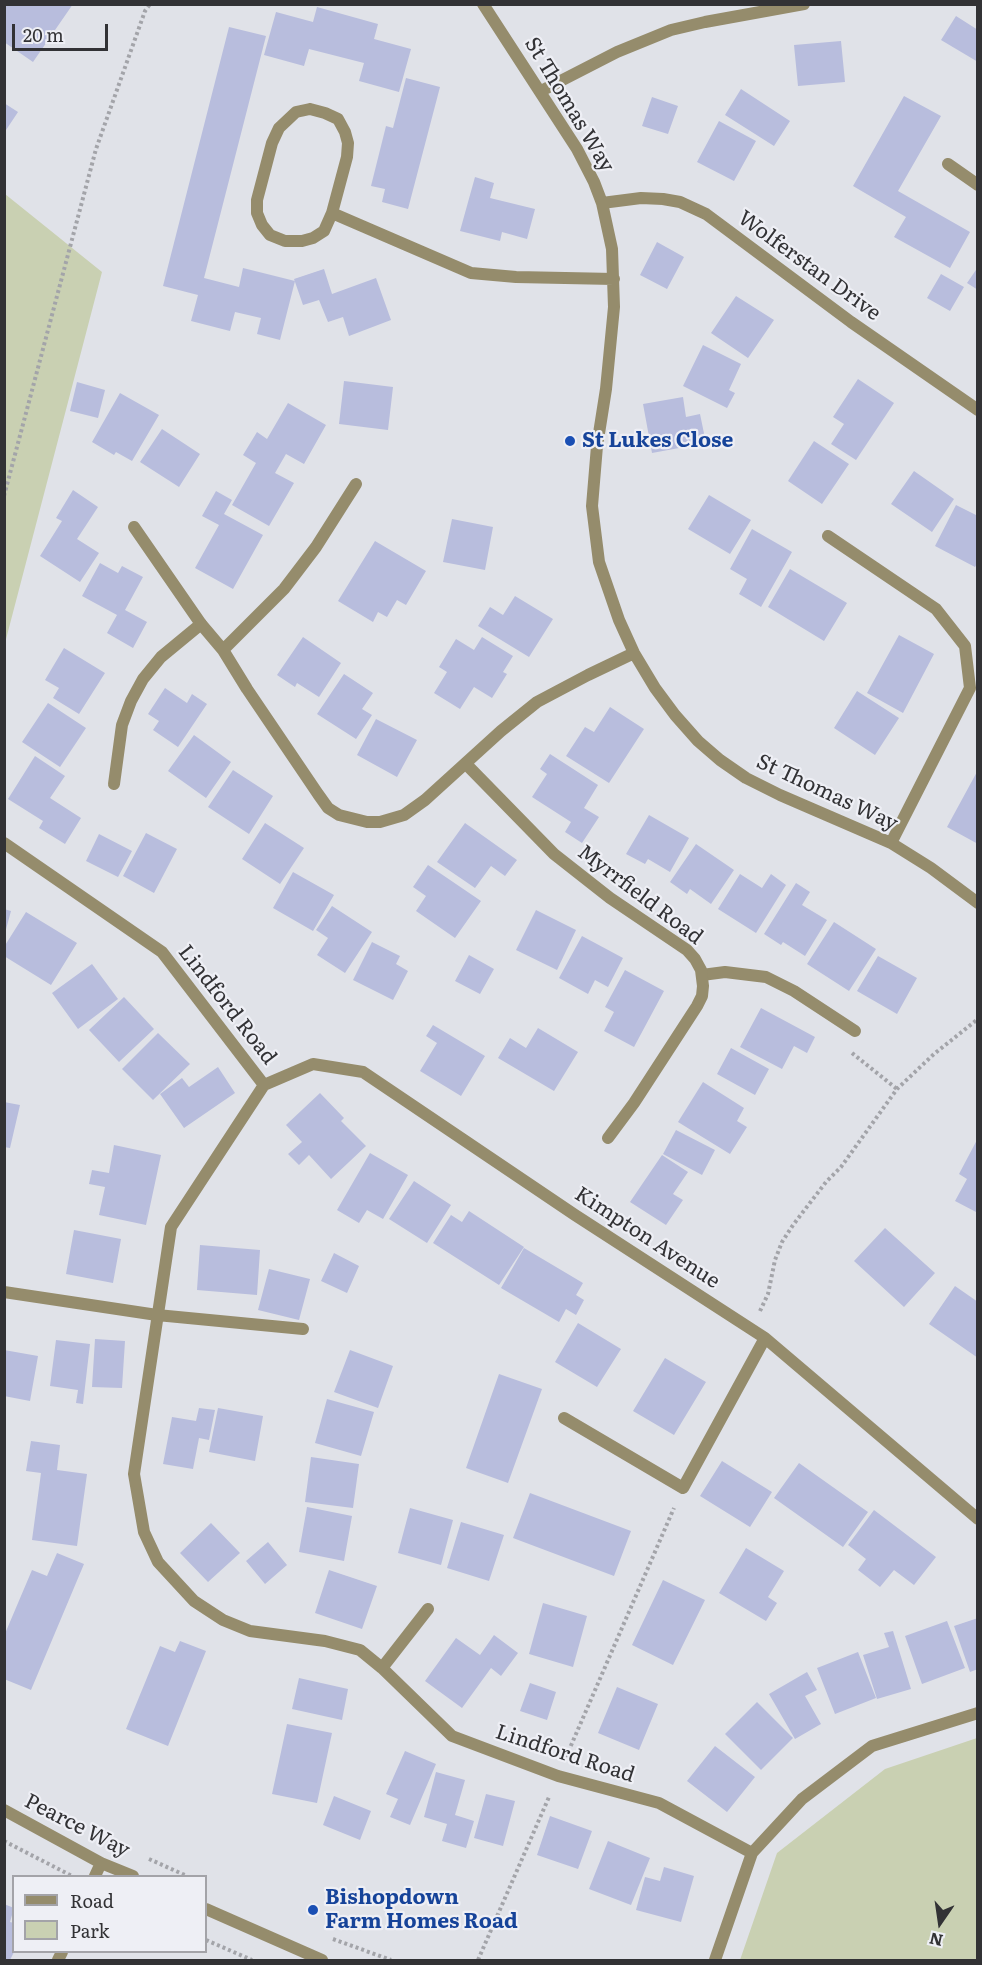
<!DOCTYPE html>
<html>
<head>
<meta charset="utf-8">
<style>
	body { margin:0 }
	#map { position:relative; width:982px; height:1965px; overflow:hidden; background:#e0e2e8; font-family:Literata,serif }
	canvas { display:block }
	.frame { position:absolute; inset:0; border:6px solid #323235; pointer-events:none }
	.legend { position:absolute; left:12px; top:1875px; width:195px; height:78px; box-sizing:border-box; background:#eeeff5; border:2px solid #a3a3a8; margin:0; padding:8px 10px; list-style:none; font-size:18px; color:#323235 }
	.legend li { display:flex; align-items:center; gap:12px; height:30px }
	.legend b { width:30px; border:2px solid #a3a3a8 }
	.north { position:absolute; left:910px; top:1893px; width:60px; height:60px; -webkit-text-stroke:4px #eeeff5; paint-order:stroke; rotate:193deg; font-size:16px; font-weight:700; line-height:24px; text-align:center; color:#323235 }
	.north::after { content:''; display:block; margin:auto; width:21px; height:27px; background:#323235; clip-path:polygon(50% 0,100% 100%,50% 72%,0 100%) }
	.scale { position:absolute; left:12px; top:24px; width:96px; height:27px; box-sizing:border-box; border:3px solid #323235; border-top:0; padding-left:8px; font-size:18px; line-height:21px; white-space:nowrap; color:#323235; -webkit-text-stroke:4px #eeeff5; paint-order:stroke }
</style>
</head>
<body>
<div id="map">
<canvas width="982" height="1965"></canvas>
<div class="frame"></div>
<ul class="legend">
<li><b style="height:8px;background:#958c6c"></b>Road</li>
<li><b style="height:16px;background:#c9d0b2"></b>Park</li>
</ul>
<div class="north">N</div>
<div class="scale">20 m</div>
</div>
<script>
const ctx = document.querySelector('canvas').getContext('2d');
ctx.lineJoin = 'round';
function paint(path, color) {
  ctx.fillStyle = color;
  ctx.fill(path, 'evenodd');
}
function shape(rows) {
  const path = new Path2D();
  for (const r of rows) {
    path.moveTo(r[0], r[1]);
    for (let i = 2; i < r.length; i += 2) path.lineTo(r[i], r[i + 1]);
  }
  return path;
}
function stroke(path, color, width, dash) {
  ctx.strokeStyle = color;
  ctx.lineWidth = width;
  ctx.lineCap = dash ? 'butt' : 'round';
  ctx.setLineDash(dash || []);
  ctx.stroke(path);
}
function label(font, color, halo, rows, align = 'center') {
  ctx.font = font + ' Literata,serif';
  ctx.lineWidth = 4.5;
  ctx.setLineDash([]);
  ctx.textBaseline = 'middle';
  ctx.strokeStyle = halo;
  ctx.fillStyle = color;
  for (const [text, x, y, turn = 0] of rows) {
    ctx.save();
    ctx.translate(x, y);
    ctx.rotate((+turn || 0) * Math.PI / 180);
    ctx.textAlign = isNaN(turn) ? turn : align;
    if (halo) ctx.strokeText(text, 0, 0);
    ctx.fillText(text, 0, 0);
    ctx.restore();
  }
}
paint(shape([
	[5,194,102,272,5,643],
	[977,1738,977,1960,740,1960,777,1853,885,1769]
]), '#c9d0b2');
paint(shape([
	[4,4,73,4,33,62,4,42],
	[317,7,378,24,374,39,411,49,399,92,359,81,364,63,309,49,304,66,264,55,276,12,313,22],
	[956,16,978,30,978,62,941,40],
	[229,27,266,36,204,278,239,287,243,268,295,281,280,340,257,334,261,318,235,312,230,331,191,321,198,295,163,286],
	[841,41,845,82,798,86,794,45],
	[406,78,440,87,408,209,382,202,385,189,371,186,386,126,393,128],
	[741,89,790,121,774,146,725,115],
	[904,96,941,116,898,191,970,232,950,268,894,237,906,217,853,186],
	[652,97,678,106,668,134,642,126],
	[4,103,18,112,4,133],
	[719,121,756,141,734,181,697,162],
	[475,177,494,183,490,198,535,209,527,239,502,232,500,241,460,231],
	[657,242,684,257,667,289,640,275],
	[978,267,978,290,967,283],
	[324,269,332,294,376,278,391,320,349,336,343,317,328,322,319,300,303,305,294,279],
	[941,274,964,287,950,311,927,298],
	[736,296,774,320,748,358,711,333],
	[703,345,741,364,729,390,735,393,727,408,683,386],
	[858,379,894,403,856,460,831,444,844,424,833,417],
	[344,381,393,387,388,430,339,424],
	[77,382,105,390,98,418,70,411],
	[120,393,159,415,132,461,116,452,114,455,92,442],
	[683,397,686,417,700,414,706,443,652,453,643,404],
	[288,403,326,425,304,464,286,454,275,473,294,483,269,526,232,505,256,463,243,455,257,432,267,439],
	[162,429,200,454,179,487,140,462],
	[814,441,849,464,822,504,788,481],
	[914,471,954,499,932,532,891,504],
	[73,490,98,507,77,539,99,553,80,582,40,556,62,521,56,518],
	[216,491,232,500,224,514,263,535,233,589,195,568,219,525,202,516],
	[709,495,751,520,730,554,688,529],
	[956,505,978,516,978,562,975,567,935,546],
	[452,519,493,527,485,570,443,562],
	[752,529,792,552,761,607,739,594,747,579,730,569],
	[375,541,426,571,406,605,397,600,387,617,378,612,373,622,338,601],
	[100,563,118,573,122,566,143,577,125,610,147,622,133,648,107,633,117,615,82,596],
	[790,569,847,603,824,641,768,607],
	[515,596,553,619,529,657,478,626,490,607,503,615],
	[899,635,934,654,903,713,867,693],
	[303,637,341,663,319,697,297,683,295,687,277,675],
	[482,637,513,656,503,672,507,674,492,698,474,687,460,709,434,693,447,672,439,667,456,639,474,650],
	[64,648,105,673,79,714,53,698,59,688,45,680],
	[344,674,373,693,362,709,372,715,356,739,317,714],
	[165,688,187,703,192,694,207,704,178,747,153,730,159,721,148,714],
	[857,691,899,718,875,755,834,728],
	[48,703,86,728,60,767,22,742],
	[610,707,644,729,609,783,566,756,585,727,594,732],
	[376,719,417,740,397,777,357,755],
	[194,735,231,762,206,798,168,771],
	[550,754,598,785,584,808,599,817,582,843,565,832,571,822,532,797,547,774,540,769],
	[35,756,65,776,50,798,81,818,65,844,39,828,43,821,8,799],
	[233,770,273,796,249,834,208,807],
	[978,770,978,844,947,827],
	[649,815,689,838,670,872,648,859,645,864,626,854],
	[265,823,304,848,280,884,242,859],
	[465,823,517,860,505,876,491,866,475,888,437,862],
	[146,833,177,849,154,893,123,876],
	[99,834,132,851,118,877,86,861],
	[696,844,734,870,711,904,690,889,687,894,670,882],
	[428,865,481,901,455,938,416,911,426,896,413,887],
	[293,872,334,895,313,931,273,908],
	[740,874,762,888,771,874,786,885,756,933,718,909],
	[796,883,810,892,802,905,827,920,805,956,783,942,781,945,764,934],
	[332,906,372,932,345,973,317,955,328,938,316,930],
	[4,909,11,911,5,933,4,933],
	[536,910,576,930,557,970,516,950],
	[26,912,77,943,51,985,4,956,4,947],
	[834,922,876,949,849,991,807,964],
	[582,936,623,958,608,987,595,980,588,994,559,978],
	[372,942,400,956,396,964,408,971,393,1000,353,980],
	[469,955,494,969,480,994,455,981],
	[878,956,917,978,897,1014,857,991],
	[92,964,118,999,78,1029,52,993],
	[625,970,664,991,634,1047,604,1031,614,1012,605,1007],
	[124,997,154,1029,119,1062,89,1030],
	[761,1008,815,1037,807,1053,794,1046,782,1069,740,1047],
	[433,1025,485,1056,461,1096,420,1071,437,1043,426,1036],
	[538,1028,578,1052,554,1091,498,1058,510,1038,526,1048],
	[158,1033,190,1064,153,1100,122,1069],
	[731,1048,769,1069,755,1095,717,1074],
	[218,1067,235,1093,184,1128,160,1094,182,1078,189,1087],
	[703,1082,744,1108,737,1121,747,1127,730,1154,678,1122],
	[320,1093,344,1118,341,1121,366,1146,331,1179,309,1155,299,1165,288,1154,302,1142,286,1125],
	[4,1102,20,1105,10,1148,4,1147],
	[676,1130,715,1150,702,1175,663,1154],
	[978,1138,978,1213,955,1201,967,1179,959,1174],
	[114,1145,161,1155,146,1225,99,1215,105,1187,89,1184,92,1170,109,1173],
	[370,1153,408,1175,383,1219,367,1210,359,1223,337,1210],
	[662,1155,688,1172,673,1194,683,1200,666,1225,630,1202],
	[414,1181,451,1205,427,1243,389,1219],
	[469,1211,524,1247,499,1285,433,1243,451,1215,462,1222],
	[885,1228,935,1273,904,1307,854,1261],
	[74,1230,121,1239,113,1283,66,1274],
	[200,1245,260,1250,257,1295,197,1290],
	[524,1248,583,1283,576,1295,584,1300,576,1315,566,1309,559,1322,501,1288],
	[334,1253,359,1266,347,1293,321,1281],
	[269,1269,310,1279,299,1320,258,1310],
	[955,1286,978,1302,978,1358,929,1324],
	[578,1323,621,1349,597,1387,555,1362],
	[95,1339,125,1341,122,1388,92,1387],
	[56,1340,90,1344,83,1404,76,1403,78,1390,50,1386],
	[4,1350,38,1356,30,1401,4,1396],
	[350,1350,393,1366,378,1408,334,1392],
	[665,1358,706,1382,674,1435,633,1411],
	[499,1374,542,1389,508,1483,466,1468],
	[327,1399,374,1412,361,1456,315,1443],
	[199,1408,215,1410,209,1440,199,1438,193,1469,163,1464,172,1417,196,1421],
	[218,1408,263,1416,255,1461,209,1452],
	[31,1441,60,1445,57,1470,87,1474,77,1546,32,1540,41,1473,26,1471],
	[311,1457,359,1464,353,1508,305,1502],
	[722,1461,772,1492,750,1527,700,1496],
	[799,1463,868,1512,843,1547,774,1498],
	[530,1493,631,1531,614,1576,513,1538],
	[307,1507,352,1516,344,1561,299,1552],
	[410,1508,453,1520,441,1565,398,1553],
	[874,1510,936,1557,914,1585,894,1570,880,1587,858,1570,866,1559,848,1545],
	[461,1522,504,1535,489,1581,447,1568],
	[211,1523,240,1553,208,1582,180,1553],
	[268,1542,287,1565,265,1584,246,1561],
	[746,1548,784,1571,768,1597,777,1603,766,1621,719,1593],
	[57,1553,84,1564,31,1690,4,1679,4,1636,32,1570,47,1576],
	[329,1570,377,1586,362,1629,315,1613],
	[663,1580,705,1600,673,1665,632,1645],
	[543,1603,587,1616,573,1667,529,1654],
	[978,1618,978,1669,970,1672,954,1626],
	[947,1621,965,1668,922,1684,905,1636],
	[893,1631,911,1689,877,1699,863,1655,889,1647,884,1633],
	[494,1635,518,1653,501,1676,491,1668,462,1708,425,1681,456,1638,480,1655],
	[180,1641,206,1651,168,1746,126,1729,160,1646,175,1652],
	[858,1652,876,1698,835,1714,817,1668],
	[807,1672,817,1690,805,1696,821,1724,795,1739,769,1694],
	[299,1678,348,1689,342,1720,292,1709],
	[530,1683,556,1692,547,1720,520,1711],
	[617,1687,658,1704,639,1750,598,1733],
	[757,1702,793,1738,761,1770,725,1734],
	[287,1724,332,1733,317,1803,272,1794],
	[715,1746,755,1777,727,1812,687,1781],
	[405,1751,436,1764,410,1825,390,1817,398,1799,386,1794],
	[436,1772,465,1780,455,1815,474,1821,466,1848,442,1841,447,1824,424,1817],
	[486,1794,515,1801,503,1846,474,1838],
	[334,1796,371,1811,360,1840,323,1825],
	[550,1816,592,1831,578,1869,537,1855],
	[608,1841,650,1858,631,1905,589,1889],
	[664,1867,694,1876,681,1922,636,1910,645,1877,660,1881],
	[4,1904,14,1908,10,1922,14,1923,14,1952,10,1960,4,1960]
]), '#b8bddd');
stroke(shape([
	[4,496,96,149,145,11,150,4],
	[852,1053,897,1089],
	[760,1311,768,1294,775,1260,782,1242,793,1225,826,1182,841,1167,897,1089,934,1054,978,1019],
	[566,1757,674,1508],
	[4,1841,72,1876],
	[149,1859,187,1876],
	[333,1939,391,1960],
	[206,1940,252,1960],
	[478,1960,549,1797]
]), '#a3a4a9', 4, [3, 3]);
stroke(shape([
	[114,784,122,725,131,701,143,679,161,657,201,624,134,527],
	[702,975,725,972,766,977,794,991,855,1031]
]), '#958c6c', 12);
stroke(shape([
	[483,4,577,149,594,182,602,203,612,249,614,307,606,389,597,446,592,506,599,562,619,620,634,653,655,688,675,715,698,741,720,760,746,778,780,795,891,843,931,868,978,903],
	[541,91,617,52,671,30,705,22,804,4],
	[310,109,325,113,338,119,345,132,348,143,347,157,332,213,324,231,313,238,302,241,285,241,270,235,262,225,257,213,257,200,272,143,279,128,296,112,310,109],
	[948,164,978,185],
	[602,203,641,198,663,199,680,202,706,214,851,322,978,410],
	[332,213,471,273,516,277,614,279],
	[356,484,316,547,284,589,223,650,247,689,318,794,328,808,339,815,367,822,380,822,404,815,425,800,501,731,537,702,588,675,634,653],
	[828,536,936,609,965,646,970,688,891,843],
	[201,624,223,650],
	[466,764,554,854,610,898,687,950,695,959,701,970,703,986,702,996,697,1006,634,1103,608,1138],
	[4,843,162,952,264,1085],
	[264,1085,171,1227,134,1474,144,1532,158,1562,194,1601,223,1620,250,1631,325,1641,360,1650,382,1668,452,1736,558,1776,659,1803,752,1853],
	[264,1085,313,1064,363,1072,575,1215,765,1338,978,1519],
	[4,1292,157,1315,303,1329],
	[564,1418,683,1488,765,1338],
	[382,1668,428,1609],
	[4,1810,101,1863,133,1876],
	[95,1876,101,1863],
	[206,1909,322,1960],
	[58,1960,62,1952],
	[715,1960,752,1853,802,1799,872,1746,978,1713]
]), '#958c6c', 12);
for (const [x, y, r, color] of [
	[570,441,6,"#1a4fb4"],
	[313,1910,6,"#1a4fb4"]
]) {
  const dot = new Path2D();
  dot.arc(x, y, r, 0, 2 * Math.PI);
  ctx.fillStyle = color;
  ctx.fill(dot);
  stroke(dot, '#eeeff5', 2);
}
label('21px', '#323235', '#eeeff5', [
	["St Thomas Way",569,105,59],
	["Wolferstan Drive",809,266,36],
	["St Thomas Way",827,793,25],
	["Myrrfield Road",640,895,37],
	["Lindford Road",227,1005,52],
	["Kimpton Avenue",647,1238,33],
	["Lindford Road",565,1754,18],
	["Pearce Way",77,1826,27]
]);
label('bold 21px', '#164399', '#eeeff5', [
	["St Lukes Close",582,441],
	["Bishopdown",325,1898],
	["Farm Homes Road",325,1922]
], 'left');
</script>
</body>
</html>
